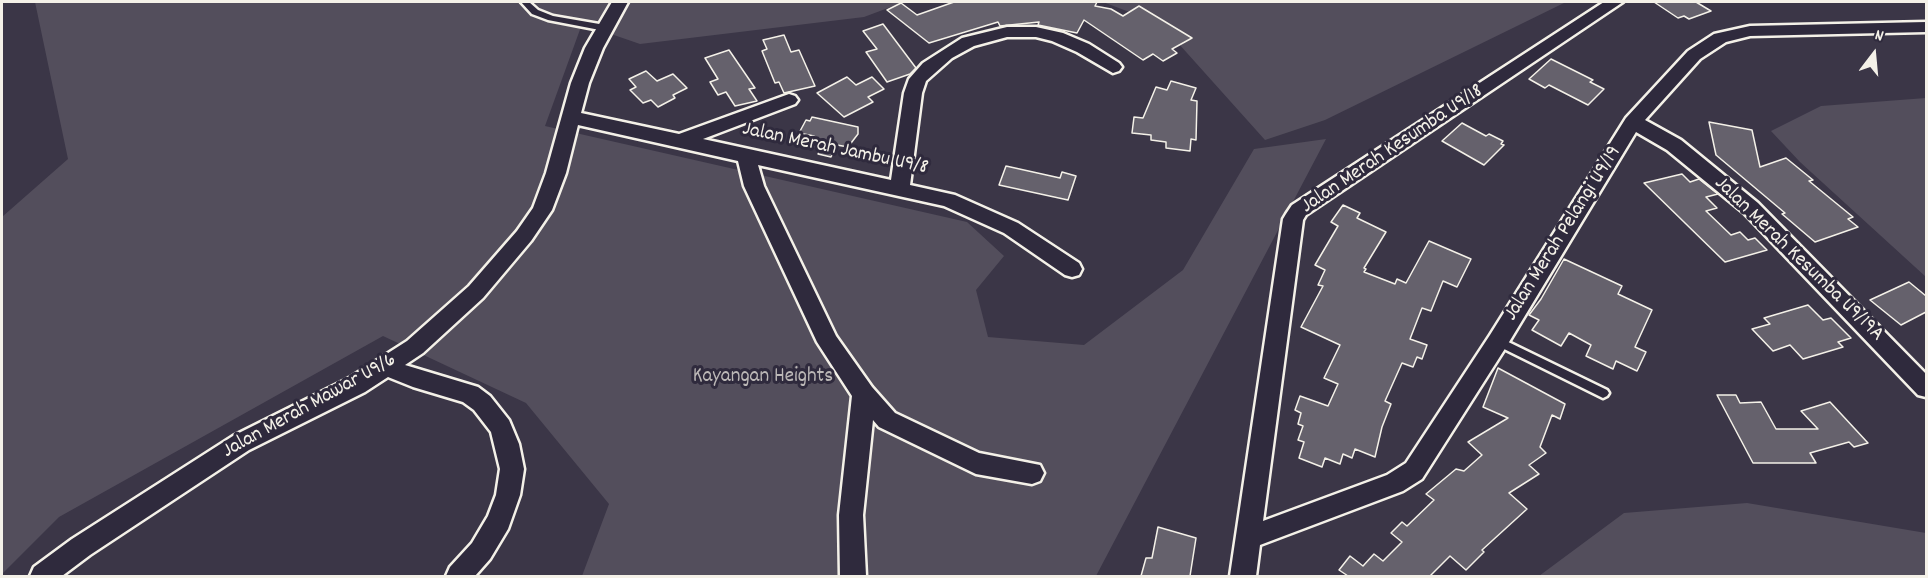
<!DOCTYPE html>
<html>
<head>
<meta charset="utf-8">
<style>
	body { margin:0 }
	#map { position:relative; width:1928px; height:578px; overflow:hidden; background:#3b3647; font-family:Dekko,sans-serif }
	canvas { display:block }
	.frame { position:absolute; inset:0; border:3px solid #f4f1e8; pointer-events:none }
	.north { position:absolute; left:1844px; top:24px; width:60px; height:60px; -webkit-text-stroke:4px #2f2a3d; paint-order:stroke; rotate:16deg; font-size:16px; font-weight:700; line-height:24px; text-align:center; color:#f4f1e8 }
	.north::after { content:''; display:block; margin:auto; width:21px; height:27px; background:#f4f1e8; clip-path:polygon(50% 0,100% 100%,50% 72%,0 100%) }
</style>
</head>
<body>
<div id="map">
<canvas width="1928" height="578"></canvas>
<div class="frame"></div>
<div class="north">N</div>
</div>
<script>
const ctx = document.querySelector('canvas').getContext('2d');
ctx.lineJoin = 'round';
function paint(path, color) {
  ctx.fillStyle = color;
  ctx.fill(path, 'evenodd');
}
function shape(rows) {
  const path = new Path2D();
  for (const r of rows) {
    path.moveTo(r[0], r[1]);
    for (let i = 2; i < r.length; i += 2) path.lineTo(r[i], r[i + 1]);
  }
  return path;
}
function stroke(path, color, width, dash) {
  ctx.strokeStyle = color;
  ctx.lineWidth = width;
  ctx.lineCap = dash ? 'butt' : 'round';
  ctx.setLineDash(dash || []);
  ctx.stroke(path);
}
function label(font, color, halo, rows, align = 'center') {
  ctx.font = font + ' Dekko,sans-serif';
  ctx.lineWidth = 6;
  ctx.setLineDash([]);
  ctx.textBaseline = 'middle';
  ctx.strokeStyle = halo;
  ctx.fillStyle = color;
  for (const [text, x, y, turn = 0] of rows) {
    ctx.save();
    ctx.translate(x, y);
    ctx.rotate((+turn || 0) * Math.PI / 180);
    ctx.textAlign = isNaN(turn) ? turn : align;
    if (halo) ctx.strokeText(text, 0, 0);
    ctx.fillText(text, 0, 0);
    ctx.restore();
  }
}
paint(shape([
	[35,2,904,2,864,17,640,44,582,24,545,126,967,222,1004,256,976,290,988,337,1084,345,1183,270,1254,149,1326,139,1096,576,582,576,609,504,526,403,383,336,59,517,2,574,2,217,68,159],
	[1103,2,1566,2,1325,120,1265,140,1161,24],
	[1926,98,1926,277,1800,162,1771,131,1821,106],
	[1747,503,1926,533,1926,576,1539,576,1624,513]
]), '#534e5c');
const building = shape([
	[954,2,1097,2,1095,6,1111,9,1123,16,1139,6,1192,38,1172,49,1177,53,1163,61,1153,54,1143,60,1084,20,1077,33,1038,25,1039,22,1000,26,998,22,929,43,887,10,901,3,917,15,954,2],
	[1654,2,1696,2,1711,11,1689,19,1684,16,1678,18,1654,2],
	[883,24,916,68,910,74,887,82,866,52,877,49,863,31,883,24],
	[784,35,791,52,799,50,815,86,784,93,779,82,775,83,762,51,767,49,763,40,784,35],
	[729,50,755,88,749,89,757,101,735,106,726,92,718,95,710,82,718,79,705,58,729,50],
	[1551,59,1593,80,1590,82,1604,89,1588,105,1549,85,1545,88,1529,79,1551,59],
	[646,71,657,81,673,74,687,88,673,95,675,98,658,107,651,100,643,103,630,90,636,87,629,79,646,71],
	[847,77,856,85,872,77,884,89,868,97,873,102,844,117,817,93,847,77],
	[1171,81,1196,88,1191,100,1197,101,1196,140,1191,139,1190,151,1166,148,1166,142,1151,140,1151,135,1132,133,1134,117,1143,118,1156,87,1167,90,1171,81],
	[812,117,858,127,858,134,848,147,837,145,831,157,818,154,821,148,808,145,814,136,799,133,806,120,810,121,812,117],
	[1709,122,1752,130,1760,167,1786,158,1813,180,1809,181,1853,217,1848,219,1858,227,1815,242,1782,214,1785,213,1716,155,1709,122],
	[1462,123,1486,136,1489,134,1503,141,1501,144,1504,145,1484,165,1442,141,1462,123],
	[1006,166,1060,178,1062,172,1076,176,1068,200,999,185,1006,166],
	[1682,174,1690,182,1699,179,1718,194,1706,197,1717,208,1706,211,1731,235,1740,232,1748,240,1755,238,1767,250,1725,262,1644,183,1682,174],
	[1343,205,1360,213,1357,218,1386,232,1364,268,1366,269,1364,272,1395,284,1397,279,1406,283,1429,241,1471,259,1457,287,1443,281,1431,311,1422,308,1410,339,1427,345,1422,359,1417,357,1413,367,1402,363,1385,401,1391,404,1382,427,1375,457,1355,449,1352,458,1343,454,1340,464,1325,458,1322,467,1299,458,1304,442,1298,440,1303,426,1298,424,1301,413,1295,410,1300,396,1328,406,1338,384,1324,378,1340,345,1301,327,1323,286,1318,285,1325,270,1315,265,1338,226,1331,222,1343,205],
	[1564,259,1622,286,1618,294,1652,310,1635,347,1646,352,1637,371,1616,361,1613,369,1586,356,1591,345,1569,333,1561,346,1532,330,1539,320,1529,315,1541,299,1564,259],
	[1909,282,1926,296,1926,312,1901,325,1870,300,1909,282],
	[1808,305,1823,320,1831,318,1851,338,1838,342,1843,347,1803,359,1790,345,1773,351,1752,329,1770,324,1764,318,1808,305],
	[1498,368,1565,404,1560,419,1552,415,1540,447,1546,453,1529,465,1539,474,1509,493,1527,509,1482,550,1484,552,1466,570,1450,556,1430,576,1348,576,1339,570,1350,556,1363,566,1374,554,1383,561,1402,542,1391,533,1402,522,1407,526,1434,500,1426,494,1456,469,1464,471,1482,455,1468,442,1508,418,1483,407,1498,368],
	[1717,395,1736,395,1740,403,1761,402,1776,429,1818,429,1801,411,1830,402,1868,443,1854,447,1849,442,1810,453,1816,463,1753,463,1717,395],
	[1158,527,1196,538,1190,576,1141,576,1146,558,1152,558,1158,527]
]);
paint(building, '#65616c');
stroke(building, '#f4f1e8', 1.5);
const service = shape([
	[521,2,529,2,538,10,553,16,605,25,609,28,605,31,548,20,532,14,521,2],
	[1498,337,1607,390,1609,393,1607,396,1603,398,1599,396,1494,344,1493,341,1494,338,1498,337]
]);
const minor = shape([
	[612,2,628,2,603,48,589,83,581,113,679,134,789,94,795,96,798,100,795,104,703,139,891,180,904,93,909,79,923,63,962,38,1007,27,1036,27,1063,33,1089,44,1119,63,1122,67,1119,71,1113,73,1077,52,1052,41,1036,37,1007,37,974,46,952,58,926,81,922,93,910,185,955,195,1018,223,1079,263,1082,269,1079,275,1072,277,1065,275,1004,233,944,206,758,165,764,186,836,336,872,387,895,413,979,453,1040,465,1044,473,1040,481,1032,484,976,474,879,427,873,420,863,515,866,576,840,576,839,515,852,396,817,342,744,186,738,161,578,125,566,173,552,210,531,241,483,298,423,353,405,365,478,387,490,396,509,420,519,444,524,469,520,495,508,529,490,559,475,576,446,576,450,567,472,543,488,516,496,495,500,469,491,432,474,410,463,402,413,387,388,377,365,392,249,450,90,555,62,576,30,576,34,567,72,539,233,436,349,378,407,341,469,286,517,231,533,208,546,173,571,83,585,48,612,2],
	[1604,2,1623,2,1306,215,1303,220,1263,521,1387,475,1406,463,1490,335,1626,118,1688,51,1714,34,1750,26,1926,22,1926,32,1750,36,1726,42,1700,59,1645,120,1681,140,1758,203,1926,374,1926,397,1918,395,1744,213,1667,150,1636,132,1506,347,1422,479,1403,491,1260,545,1256,576,1230,576,1283,219,1286,214,1292,205,1604,2]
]);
stroke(service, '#f4f1e8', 5);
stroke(minor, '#f4f1e8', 5);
paint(service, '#2f2a3d');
paint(minor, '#2f2a3d');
label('21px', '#f4f1e8', '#2f2a3d', [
	["Jalan Merah Jambu U9/8",835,150,12],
	["Jalan Merah Kesumba U9/18",1393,150,-34],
	["Jalan Merah Pelangi U9/19",1564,234,-58],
	["Jalan Merah Kesumba U9/19A",1798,260,44],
	["Jalan Merah Mawar U9/6",310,407,-29]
]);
label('21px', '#bcb8b7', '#2f2a3d', [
	["Kayangan Heights",763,378]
]);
</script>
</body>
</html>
